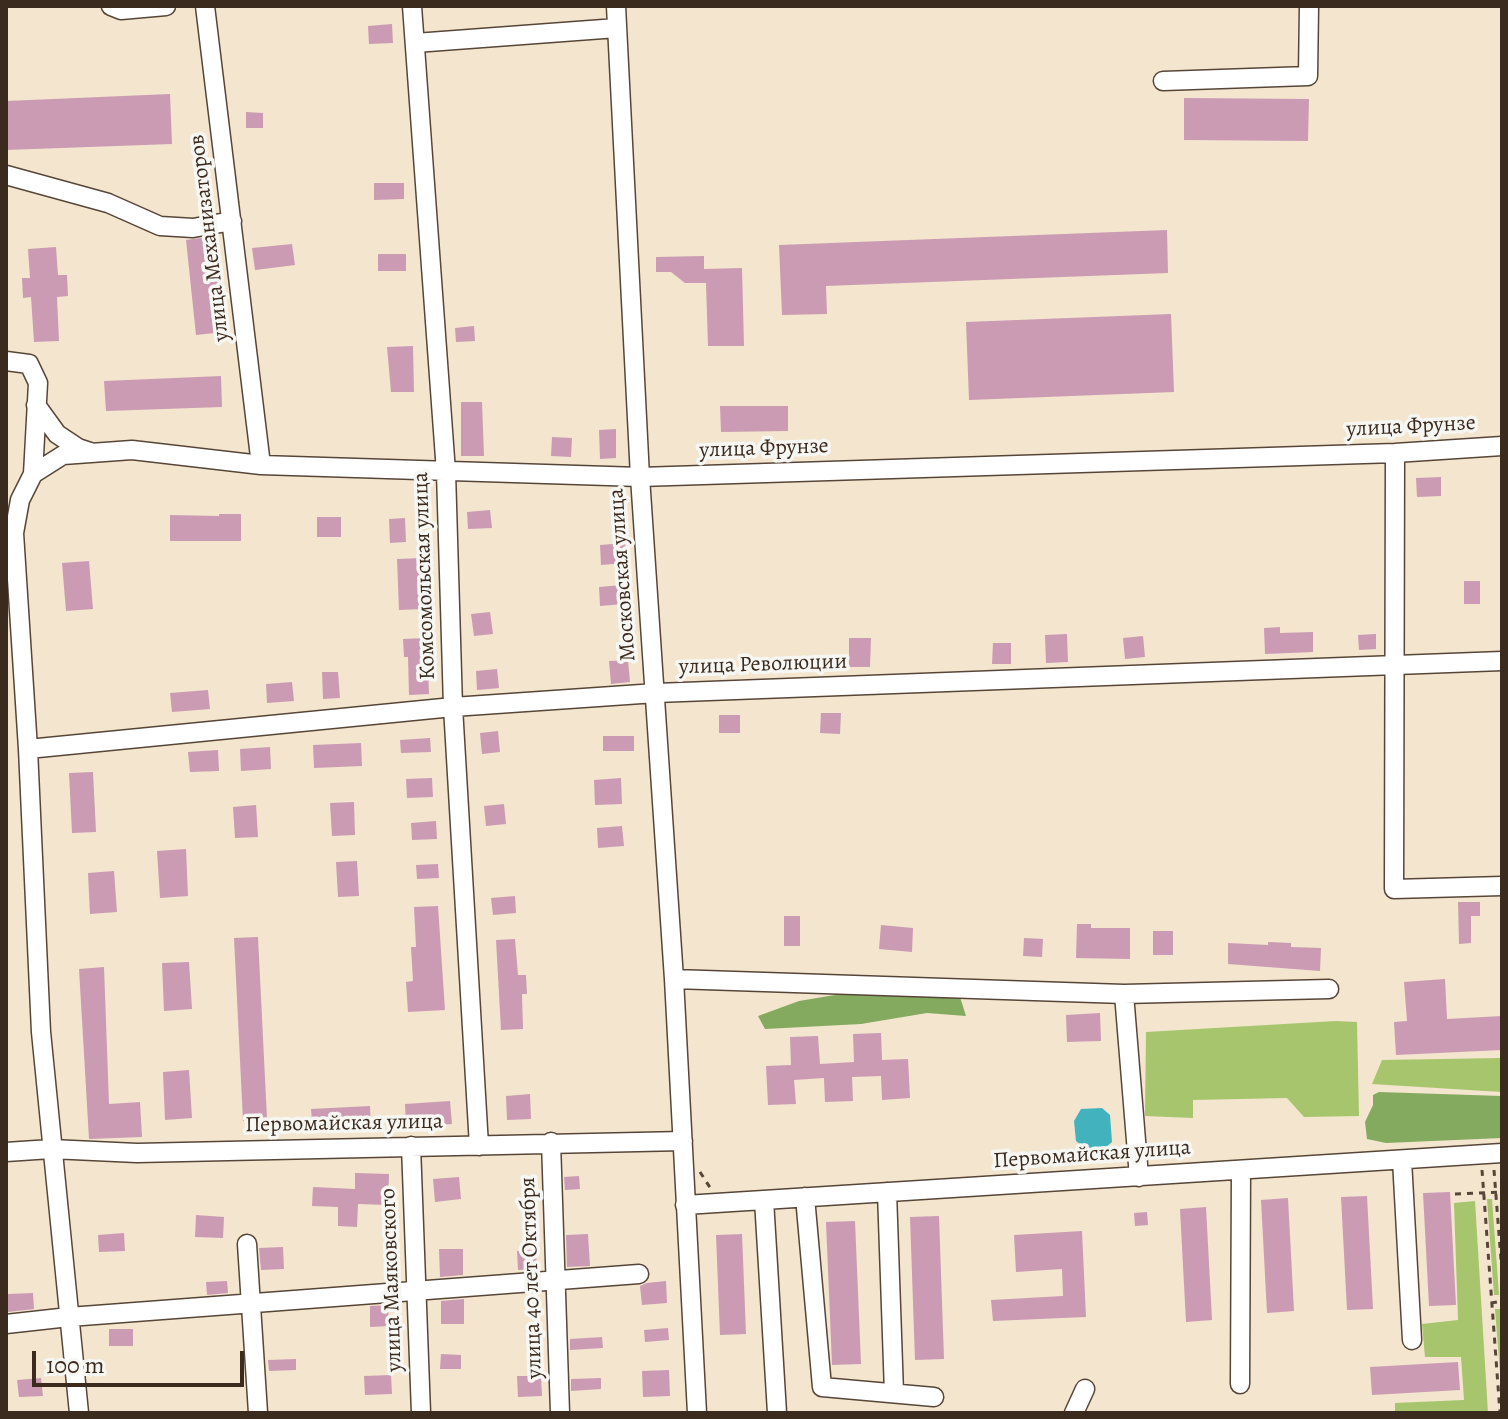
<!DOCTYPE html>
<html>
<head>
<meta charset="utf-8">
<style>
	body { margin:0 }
	#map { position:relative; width:1508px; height:1419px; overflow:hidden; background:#f3e5ce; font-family:Alegreya,serif }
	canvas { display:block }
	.frame { position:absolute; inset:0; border:8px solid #3b2a1e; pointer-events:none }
	.scale { position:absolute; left:32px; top:1351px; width:212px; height:36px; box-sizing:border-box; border:4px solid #3b2a1e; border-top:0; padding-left:10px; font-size:24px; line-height:28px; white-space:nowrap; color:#3b2a1e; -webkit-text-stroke:6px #f6f6f2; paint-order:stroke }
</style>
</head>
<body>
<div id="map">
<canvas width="1508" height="1419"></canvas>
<div class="frame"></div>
<div class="scale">100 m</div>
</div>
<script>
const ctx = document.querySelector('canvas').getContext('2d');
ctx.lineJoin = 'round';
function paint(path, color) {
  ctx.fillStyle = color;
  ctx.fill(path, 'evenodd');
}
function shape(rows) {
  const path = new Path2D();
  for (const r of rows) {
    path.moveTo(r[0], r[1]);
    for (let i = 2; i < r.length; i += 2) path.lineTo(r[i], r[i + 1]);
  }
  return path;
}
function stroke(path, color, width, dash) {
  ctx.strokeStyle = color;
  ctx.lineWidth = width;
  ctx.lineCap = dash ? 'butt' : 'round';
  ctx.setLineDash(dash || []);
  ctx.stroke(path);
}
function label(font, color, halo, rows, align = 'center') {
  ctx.font = font + ' Alegreya,serif';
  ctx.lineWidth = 7;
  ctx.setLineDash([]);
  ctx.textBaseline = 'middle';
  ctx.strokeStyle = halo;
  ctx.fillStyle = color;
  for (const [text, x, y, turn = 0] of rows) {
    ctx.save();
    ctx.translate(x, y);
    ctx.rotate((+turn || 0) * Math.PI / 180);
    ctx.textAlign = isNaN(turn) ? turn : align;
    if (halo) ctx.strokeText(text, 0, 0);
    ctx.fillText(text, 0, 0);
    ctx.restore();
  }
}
paint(shape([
	[1336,1021,1357,1022,1359,1116,1304,1117,1287,1098,1193,1100,1193,1118,1145,1116,1146,1032],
	[1502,1058,1502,1092,1372,1084,1382,1060],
	[1487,1199,1492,1199,1499,1295,1494,1295],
	[1475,1201,1488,1413,1395,1413,1395,1403,1464,1400,1461,1357,1425,1357,1422,1324,1458,1320,1454,1203],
	[1495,1309,1501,1309,1502,1385,1501,1385]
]), '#a6c56c');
paint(shape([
	[847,993,960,997,966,1016,927,1013,861,1024,765,1029,758,1016,799,1001],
	[1379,1092,1502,1096,1502,1138,1386,1143,1367,1139,1365,1122,1373,1105,1373,1095]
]), '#84aa60');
paint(shape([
	[1102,1108,1110,1115,1112,1142,1103,1150,1087,1150,1076,1141,1074,1121,1081,1109]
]), '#42b2bc');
paint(shape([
	[392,24,393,43,369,44,368,26],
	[170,94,172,144,6,150,6,101],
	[1184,98,1309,99,1308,141,1184,140],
	[246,112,263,113,263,128,246,128],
	[374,183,404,183,404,199,374,200],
	[1167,230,1168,273,826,286,827,314,782,315,779,245],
	[215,236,224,332,196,335,186,240],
	[292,244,295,265,255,270,252,248],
	[56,247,58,275,67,275,68,296,57,297,59,341,34,342,31,297,23,298,22,278,30,278,28,249],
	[378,254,406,254,406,271,378,271],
	[704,256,704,269,742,268,744,346,708,346,706,283,685,283,671,272,656,272,656,257],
	[1171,314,1174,392,969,400,966,322],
	[474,326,475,341,456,342,455,328],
	[413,346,414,392,391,392,387,347],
	[221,376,222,407,106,411,104,381],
	[461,402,482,402,484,456,461,456],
	[720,406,788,406,788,431,721,432],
	[616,429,616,458,600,459,599,430],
	[552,437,572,438,571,457,551,456],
	[1441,477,1441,496,1417,497,1416,478],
	[490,510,492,528,468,529,467,512],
	[219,514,241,514,241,541,170,541,170,515,219,516],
	[317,517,341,517,341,537,317,537],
	[405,518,406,542,390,543,389,519],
	[625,543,626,563,601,565,600,545],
	[422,558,424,609,399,610,397,559],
	[89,561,93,609,66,611,62,563],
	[1464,581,1480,581,1480,604,1464,604],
	[622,585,624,604,600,606,599,587],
	[490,612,493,634,474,636,471,614],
	[1280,627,1280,633,1313,632,1313,652,1265,654,1264,628],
	[1067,634,1068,662,1046,663,1045,635],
	[1376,634,1376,649,1359,650,1358,635],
	[1143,636,1145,657,1125,659,1123,638],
	[427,638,429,694,409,695,408,657,404,657,403,639],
	[849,638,871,638,870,667,849,667],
	[993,643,1011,643,1011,664,992,664],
	[628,660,630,682,611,684,609,661],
	[497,669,499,688,477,690,476,671],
	[322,672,338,672,340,698,323,699],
	[292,682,294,701,267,703,266,684],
	[208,690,210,709,172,712,170,693],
	[821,713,841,713,840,734,820,733],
	[719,715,740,715,740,733,719,733],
	[498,731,500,752,482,754,480,733],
	[603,736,634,736,634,751,603,751],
	[430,738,431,752,401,753,400,740],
	[361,743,362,766,314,768,313,745],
	[270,747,271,769,241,771,240,749],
	[218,750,219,771,190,772,188,752],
	[93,772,96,832,72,833,69,773],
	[432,778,433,797,407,798,406,779],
	[621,778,622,804,595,805,594,780],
	[354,802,355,835,332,836,330,803],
	[504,804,506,824,486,826,484,806],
	[256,805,258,837,235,838,233,807],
	[436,821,437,839,412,840,411,823],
	[622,826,624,846,598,848,597,828],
	[186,849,188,896,160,898,157,851],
	[357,861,359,896,338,897,336,862],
	[438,864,439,878,417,879,416,865],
	[114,871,117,912,90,914,88,873],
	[515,896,516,913,493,915,491,898],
	[1458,902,1480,902,1480,916,1471,916,1471,943,1459,944],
	[438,906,445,1010,408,1012,406,982,413,981,411,947,416,947,414,907],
	[784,916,800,916,800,946,784,946],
	[1077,924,1091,924,1091,928,1130,928,1130,959,1076,958],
	[881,925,913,928,912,952,879,949],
	[1153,931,1173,931,1173,955,1153,955],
	[258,937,267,1119,243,1121,234,938],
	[1024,938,1043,939,1042,957,1023,956],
	[515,939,518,975,526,975,527,994,522,994,523,1029,501,1030,496,940],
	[1268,942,1291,943,1291,947,1321,948,1320,971,1228,964,1228,943,1268,945],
	[189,962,192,1009,164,1011,162,963],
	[104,967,109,1104,140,1102,142,1137,89,1139,79,969],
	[1445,979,1447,1019,1502,1016,1502,1050,1396,1055,1394,1022,1407,1021,1404,982],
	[1100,1013,1101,1041,1067,1042,1066,1015],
	[881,1033,882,1060,908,1059,910,1098,882,1100,881,1076,852,1077,853,1101,825,1102,824,1078,794,1080,796,1104,768,1105,766,1066,791,1065,790,1037,818,1036,820,1064,854,1062,853,1034],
	[189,1070,192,1118,165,1120,163,1072],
	[530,1094,531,1119,507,1120,506,1096],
	[450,1101,452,1124,406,1127,405,1104],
	[370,1106,371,1129,313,1132,311,1109],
	[355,1173,389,1174,388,1205,358,1204,357,1227,338,1226,338,1207,312,1206,313,1187,355,1189],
	[579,1176,580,1189,565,1190,564,1177],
	[459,1177,461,1199,435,1202,433,1179],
	[1450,1192,1456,1305,1429,1306,1423,1193],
	[1367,1196,1373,1309,1347,1310,1341,1197],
	[1288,1198,1294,1311,1267,1313,1261,1200],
	[1206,1207,1212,1320,1186,1322,1180,1209],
	[1147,1212,1148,1225,1135,1226,1134,1213],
	[196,1215,224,1217,223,1238,195,1237],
	[939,1216,944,1359,915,1360,910,1217],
	[855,1221,861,1364,832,1365,826,1222],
	[1082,1231,1086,1317,993,1321,991,1300,1063,1296,1062,1269,1016,1272,1014,1235],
	[124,1233,125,1251,99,1252,98,1235],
	[588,1234,590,1266,567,1267,566,1235],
	[742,1234,746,1334,720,1335,716,1235],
	[283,1247,284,1269,261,1270,259,1248],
	[439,1249,463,1249,463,1275,440,1277],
	[536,1250,537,1269,518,1270,517,1251],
	[227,1281,228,1293,207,1295,206,1282],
	[666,1281,667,1303,642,1305,640,1286,647,1283],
	[33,1293,34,1309,8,1312,8,1294],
	[464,1299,464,1324,441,1324,441,1301],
	[388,1305,389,1326,370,1327,370,1306],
	[668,1328,669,1340,645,1342,644,1330],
	[109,1329,133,1329,133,1346,109,1346],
	[602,1337,603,1348,570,1350,570,1339],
	[441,1354,461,1355,461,1369,440,1369],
	[296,1359,296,1370,269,1371,268,1360],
	[1458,1362,1460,1390,1372,1395,1370,1367],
	[669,1370,670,1396,643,1397,642,1371],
	[391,1375,392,1394,365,1395,364,1376],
	[517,1376,541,1376,542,1396,518,1397],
	[41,1378,43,1396,19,1397,17,1380],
	[601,1378,601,1389,571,1391,571,1379]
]), '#cb9bb4');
const minor = shape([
	[111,6,121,10,166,6],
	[205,6,261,465],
	[412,6,446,472,453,707,479,1146],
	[616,6,640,477,674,979,697,1413],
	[415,43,617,28],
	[1163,81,1308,76,1309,6],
	[6,175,108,203,160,226,193,228,232,221],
	[6,361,29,364,38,383,33,474,20,500,14,533,28,749,41,1032,79,1413],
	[36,405,57,434,78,448,90,452],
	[1395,453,1394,889,1502,886],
	[33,474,63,455,132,450,261,465,640,477,1395,453,1502,446],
	[28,749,453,707,656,693,1502,661],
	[674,979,1124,994,1329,989],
	[1124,994,1139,1177],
	[551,1142,560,1413],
	[411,1146,421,1413],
	[6,1152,51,1149,137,1153,683,1141],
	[1402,1160,1412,1340],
	[887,1192,894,1393],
	[805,1197,822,1387,934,1397],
	[764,1200,777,1413],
	[685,1205,1502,1153],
	[247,1244,258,1413],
	[6,1324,69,1317,639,1274],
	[1240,1384,1241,1170],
	[1074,1413,1085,1389]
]);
stroke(minor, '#574638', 21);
stroke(shape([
	[1482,1170,1500,1413],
	[1494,1170,1502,1273],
	[700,1172,711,1189],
	[1455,1194,1502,1192],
	[1491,1303,1502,1301]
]), '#574638', 3, [6, 6]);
stroke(minor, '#fff', 18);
label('22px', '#3b2a1e', '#f6f6f2', [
	["улица Механизаторов",210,238,-97],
	["улица Фрунзе",1411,427,-3],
	["улица Фрунзе",764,449,-2],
	["Московская улица",623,575,-94],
	["Комсомольская улица",425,576,-92],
	["улица Революции",763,665,-2],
	["Первомайская улица",344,1124,-1],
	["Первомайская улица",1092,1155,-4],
	["улица 40 лет Октября",532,1278,-92],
	["улица Маяковского",392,1280,-92]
]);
</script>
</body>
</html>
